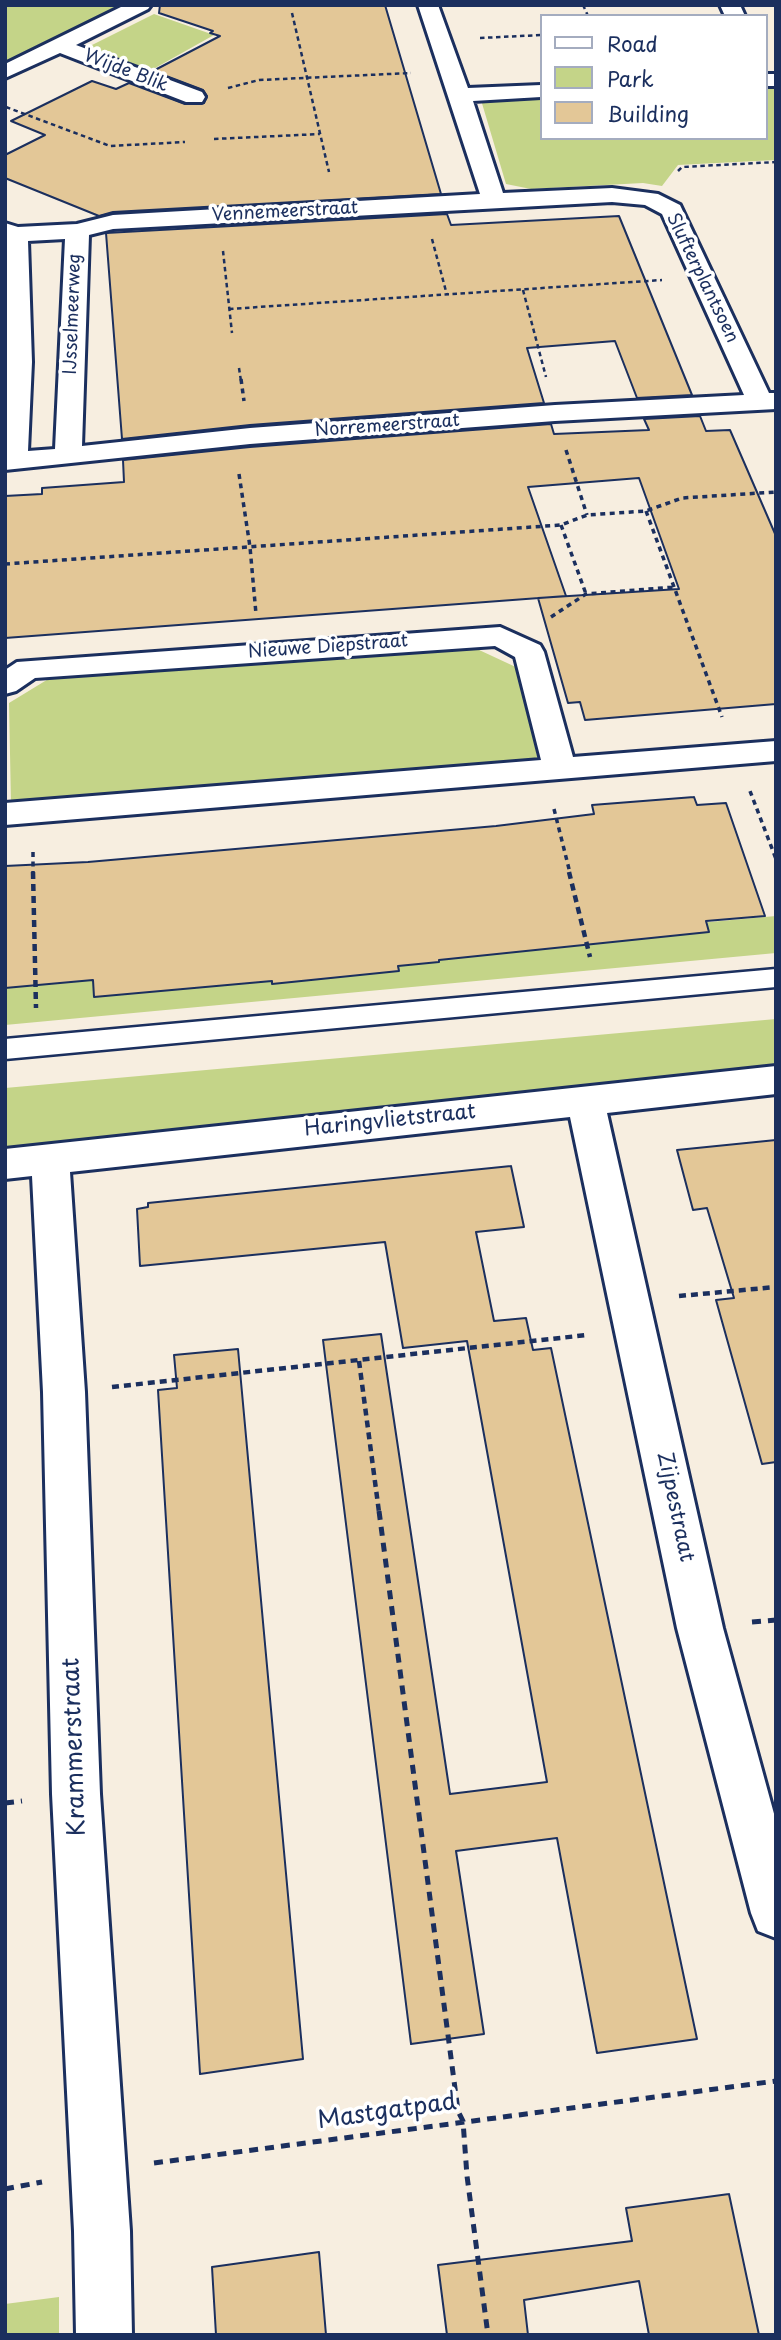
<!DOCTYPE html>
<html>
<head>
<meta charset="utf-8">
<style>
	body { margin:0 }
	#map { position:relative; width:781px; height:2340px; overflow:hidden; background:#f7eee0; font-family:"Playpen Sans",sans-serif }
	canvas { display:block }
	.frame { position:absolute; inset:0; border:7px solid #1b2f5e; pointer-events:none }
	.legend { position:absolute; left:540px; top:14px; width:228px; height:126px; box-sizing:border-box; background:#fff; border:2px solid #a4acbf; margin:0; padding:9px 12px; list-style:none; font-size:21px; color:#1b2f5e }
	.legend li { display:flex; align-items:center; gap:14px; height:35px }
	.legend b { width:35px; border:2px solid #a4acbf }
</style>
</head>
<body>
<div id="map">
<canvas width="781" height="2340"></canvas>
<div class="frame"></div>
<ul class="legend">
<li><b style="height:9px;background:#fff"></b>Road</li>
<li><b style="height:19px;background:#c4d488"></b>Park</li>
<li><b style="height:19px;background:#e3c797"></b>Building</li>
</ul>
</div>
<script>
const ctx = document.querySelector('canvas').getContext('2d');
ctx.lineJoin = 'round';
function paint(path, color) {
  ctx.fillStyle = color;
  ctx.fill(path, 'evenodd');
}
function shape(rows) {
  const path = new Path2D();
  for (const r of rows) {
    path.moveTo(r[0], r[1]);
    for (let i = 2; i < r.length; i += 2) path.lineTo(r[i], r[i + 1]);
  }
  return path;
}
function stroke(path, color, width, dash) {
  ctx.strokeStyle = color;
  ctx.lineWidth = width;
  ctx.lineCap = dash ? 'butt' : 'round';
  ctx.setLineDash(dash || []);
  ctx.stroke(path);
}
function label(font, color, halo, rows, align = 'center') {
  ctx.font = font + ' "Playpen Sans",sans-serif';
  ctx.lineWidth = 7;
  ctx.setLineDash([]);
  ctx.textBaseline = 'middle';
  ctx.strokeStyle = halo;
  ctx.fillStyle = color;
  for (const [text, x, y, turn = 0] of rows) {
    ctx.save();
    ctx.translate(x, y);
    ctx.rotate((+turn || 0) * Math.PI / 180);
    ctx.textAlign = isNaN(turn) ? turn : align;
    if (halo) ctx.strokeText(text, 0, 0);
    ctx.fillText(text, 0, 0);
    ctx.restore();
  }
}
paint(shape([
	[5,5,125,5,5,62],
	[154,14,214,35,148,72,84,49],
	[776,85,776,160,678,165,662,186,643,183,531,189,506,184,481,100,541,97,541,138,765,138,765,86],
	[477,649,520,669,538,761,11,804,9,703,50,678],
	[776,916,776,953,5,1025,5,986],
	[776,1019,776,1084,5,1160,5,1088],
	[59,2297,59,2335,5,2335,5,2304]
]), '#c4d488');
const building = shape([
	[160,5,385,5,441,194,113,212,99,216,5,178,5,155,45,135,11,121,92,81,116,89,129,83,185,104,204,103,207,96,203,90,153,71,220,36,210,33,213,31,159,13,160,5],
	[447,214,451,225,619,216,692,395,637,398,615,341,527,348,544,403,250,425,122,439,106,233,447,214],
	[700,416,706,431,730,430,776,536,776,704,585,720,580,702,568,703,538,598,679,589,639,478,528,487,566,596,5,638,5,496,42,494,42,488,124,482,123,460,250,447,551,424,554,434,649,430,644,419,700,416],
	[694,797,697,805,726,803,765,916,706,921,709,932,439,960,439,962,398,966,399,971,272,984,272,981,94,997,93,980,5,988,5,866,88,862,496,826,594,814,592,805,694,797],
	[776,1140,776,1462,762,1464,716,1300,734,1298,707,1208,693,1210,677,1150,776,1140],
	[511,1166,524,1227,476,1232,494,1321,526,1318,533,1350,551,1348,697,2039,597,2053,557,1838,456,1851,484,2034,411,2044,323,1340,381,1334,450,1794,547,1782,467,1341,403,1348,385,1242,140,1266,137,1209,148,1207,148,1203,511,1166],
	[238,1349,303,2059,200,2074,158,1390,177,1388,174,1355,238,1349],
	[729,2194,759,2335,649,2335,639,2281,524,2300,528,2335,447,2335,438,2265,632,2241,626,2208,729,2194],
	[319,2252,326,2335,216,2335,212,2267,319,2252]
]);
paint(building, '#e3c797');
stroke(building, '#1b2f5e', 2);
const lane = shape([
	[776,969,776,987,5,1059,5,1039,776,969]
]);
const street = shape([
	[125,5,151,5,148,9,76,45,202,92,205,97,202,102,186,102,60,53,5,78,5,64,125,5],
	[418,5,438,5,468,88,541,85,541,97,473,101,503,193,612,188,658,194,680,205,769,393,776,393,776,409,555,421,250,444,5,470,5,223,18,227,77,224,113,215,480,194,418,5],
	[612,202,645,205,662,214,744,395,555,405,250,428,82,446,89,235,113,229,612,202],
	[65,239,55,449,28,451,32,362,28,241,65,239],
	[720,5,740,5,745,16,725,16,720,5],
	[765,74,776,74,776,86,765,86,765,74],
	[500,627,540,645,544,652,573,757,776,741,776,761,5,825,5,803,541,760,515,657,495,646,35,678,16,691,5,694,5,670,17,662,500,627],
	[776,1066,776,1094,607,1113,723,1628,776,1821,776,1938,758,1931,751,1913,677,1628,570,1117,70,1172,85,1392,100,1794,130,2231,132,2335,76,2335,74,2231,52,1794,43,1392,32,1176,5,1179,5,1149,776,1066]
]);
stroke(lane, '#1b2f5e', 5);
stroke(street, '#1b2f5e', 6);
stroke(shape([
	[583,5,588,16],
	[292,13,329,172],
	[480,38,541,35],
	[228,88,259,80,411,73],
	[6,107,110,146,185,142],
	[214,139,320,134],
	[678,171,682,167,776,162],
	[432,239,447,295],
	[223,251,232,333],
	[523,290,546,377],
	[229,309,662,280],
	[239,368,241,381]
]), '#1b2f5e', 2.5, [4.5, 3.5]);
stroke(shape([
	[241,379,244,401],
	[566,450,587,515],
	[239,474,250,547,256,614],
	[646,511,722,717],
	[561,525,586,594],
	[5,564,561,525,587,515,646,511,682,498,776,492],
	[551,617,586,594,674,587],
	[750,791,776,859],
	[554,809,570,873],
	[33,852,33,873]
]), '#1b2f5e', 3.5, [5, 4.5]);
stroke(shape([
	[33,872,36,1008],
	[569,872,590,957],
	[679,1296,776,1287],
	[359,1361,379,1512],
	[112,1387,587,1335]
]), '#1b2f5e', 4.5, [7, 5]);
stroke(shape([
	[379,1511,458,2111,463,2121,467,2176,488,2335],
	[752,1622,776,1620],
	[5,1803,22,1801],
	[154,2163,776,2081],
	[5,2189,42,2182]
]), '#1b2f5e', 5, [9, 7]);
paint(lane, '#fff');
paint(street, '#fff');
label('18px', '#1b2f5e', '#fff', [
	["Wijde Blik",126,71,21],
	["Vennemeerstraat",285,212,-3],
	["Slufterplantsoen",702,278,64],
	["IJsselmeerweg",73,314,-88],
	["Norremeerstraat",387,426,-4],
	["Nieuwe Diepstraat",328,647,-4]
]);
label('21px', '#1b2f5e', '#fff', [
	["Haringvlietstraat",390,1121,-6],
	["Zijpestraat",675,1507,78]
]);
label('24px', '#1b2f5e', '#fff', [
	["Krammerstraat",75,1747,-92],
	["Mastgatpad",387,2112,-8]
]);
</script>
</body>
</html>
